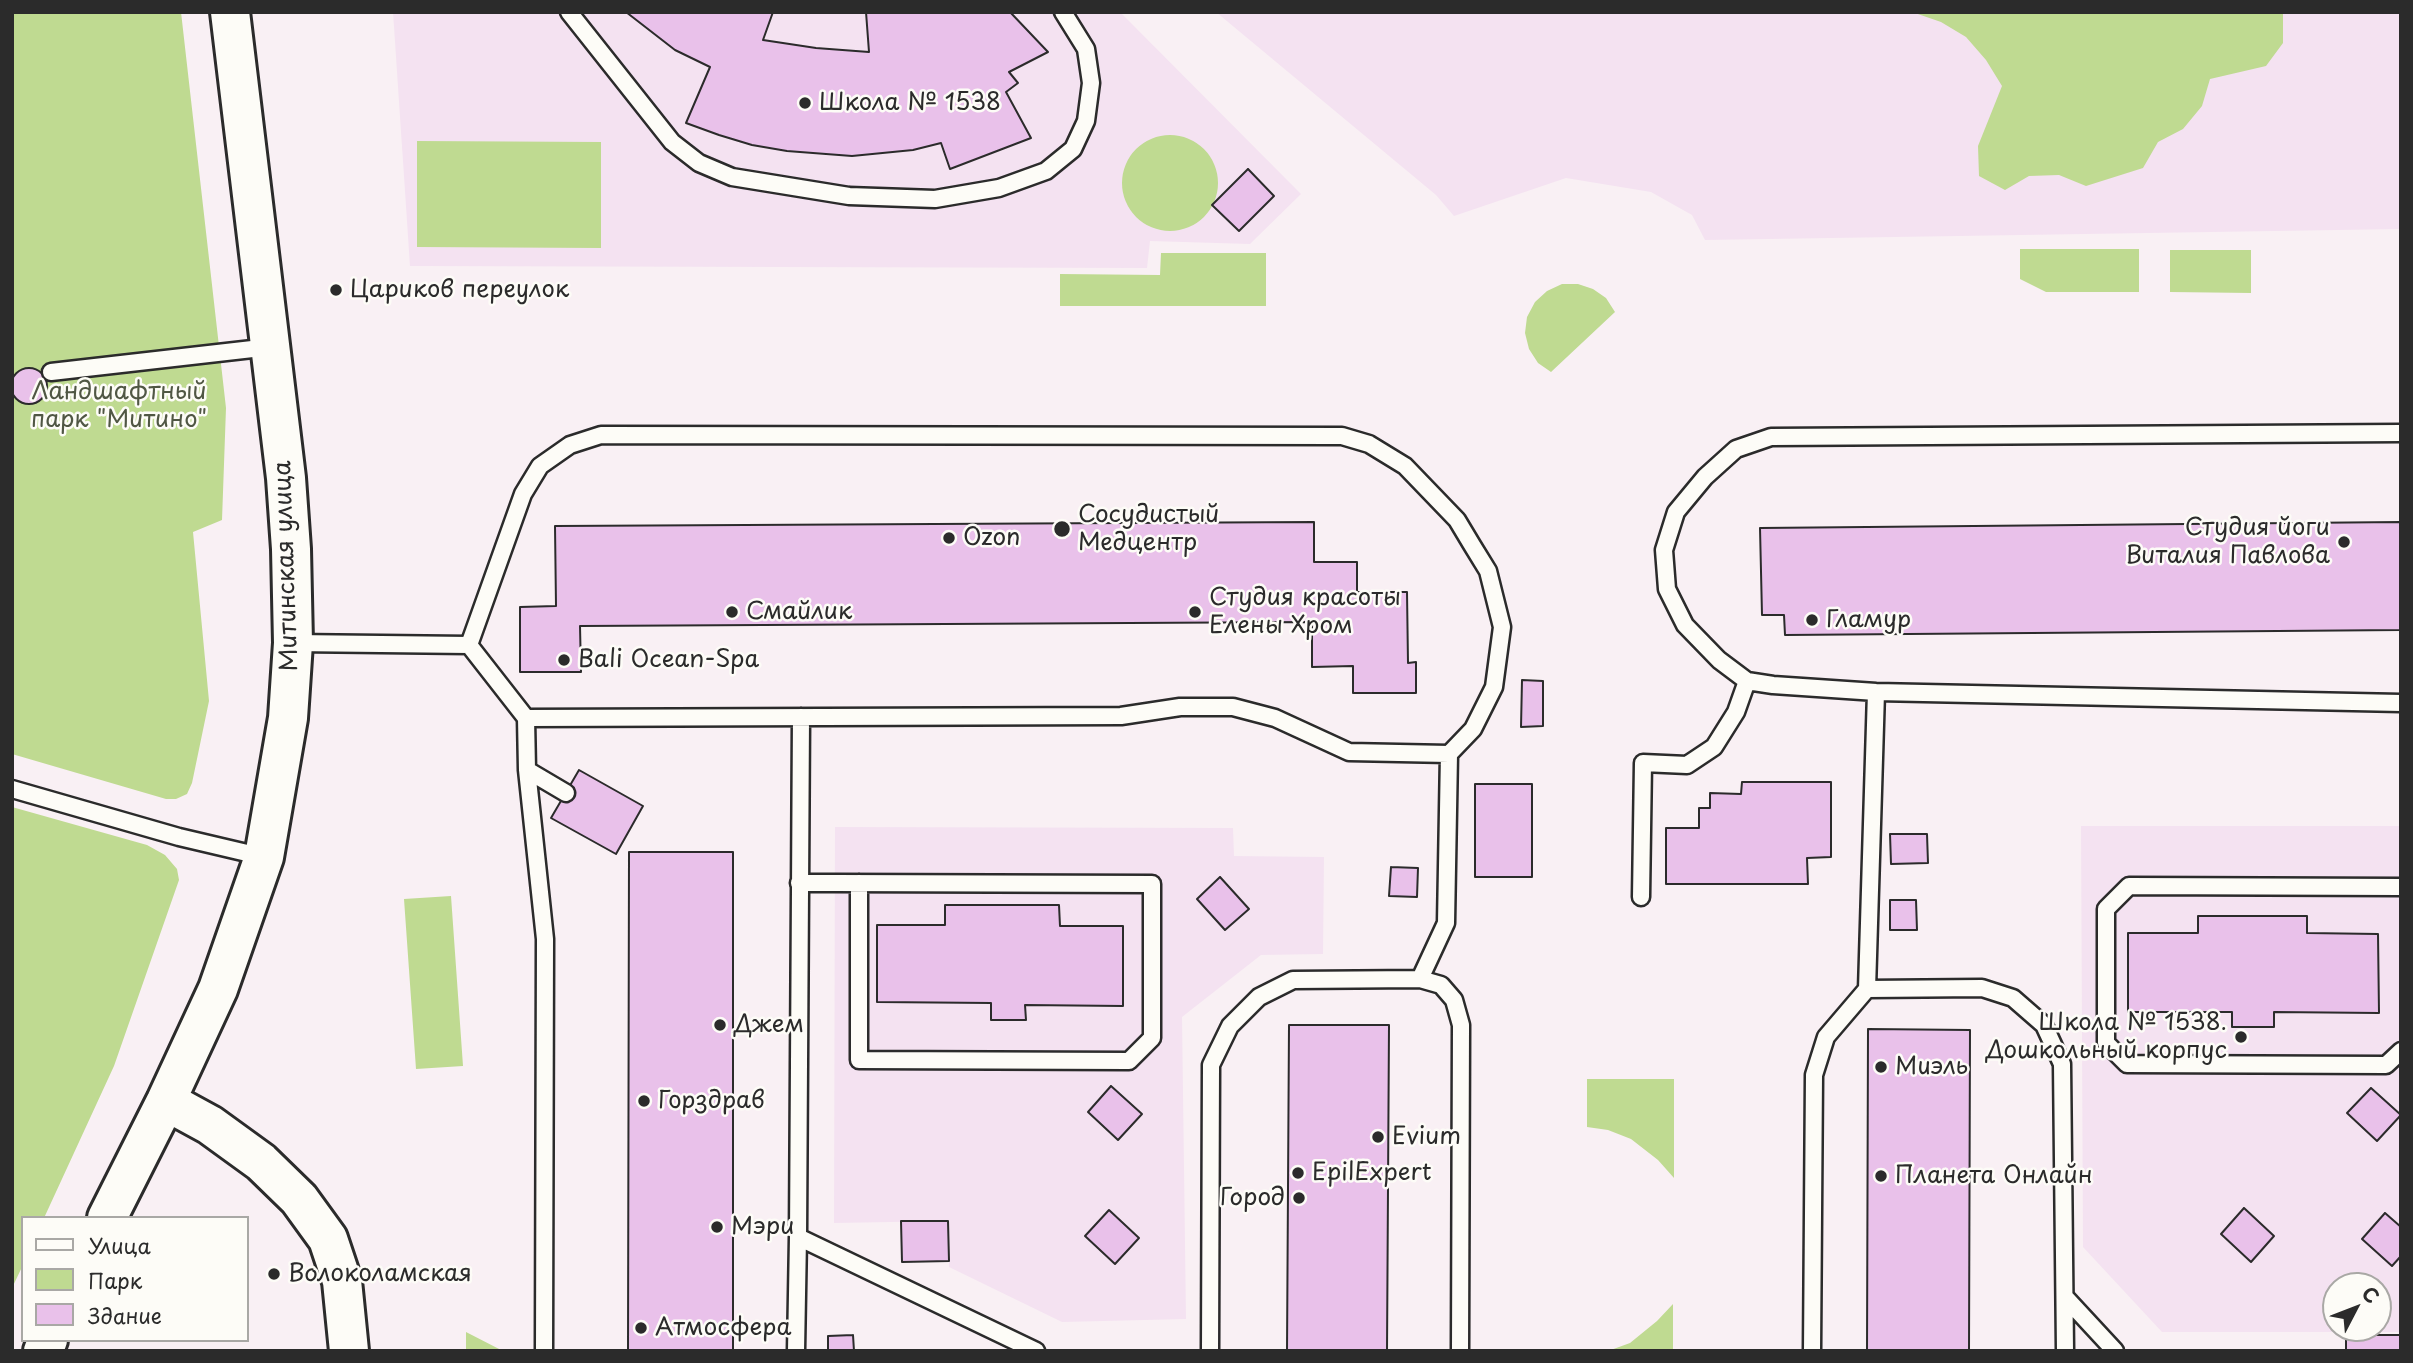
<!DOCTYPE html>
<html>
<head>
<meta charset="utf-8">
<style>
	body { margin:0 }
	#map { position:relative; width:2413px; height:1363px; overflow:hidden; background:#f9f0f4; font-family:"Playpen Sans",sans-serif }
	canvas { display:block }
	.frame { position:absolute; inset:0; border:14px solid #2b2b2b; pointer-events:none }
	.legend { position:absolute; left:21px; top:1216px; width:228px; height:126px; box-sizing:border-box; background:#fdfcf7; border:2px solid #a9a8a5; margin:0; padding:9px 12px; list-style:none; font-size:21px; color:#2b2b2b }
	.legend li { display:flex; align-items:center; gap:14px; height:35px }
	.legend b { width:35px; border:2px solid #a9a8a5 }
	.north { position:absolute; left:2322px; top:1272px; width:70px; height:70px; box-sizing:border-box; background:#fdfcf7; border:2px solid #a9a8a5; border-radius:50%; rotate:48deg; font-size:19px; font-weight:700; line-height:28px; text-align:center; color:#2b2b2b }
	.north::after { content:''; display:block; margin:auto; width:24px; height:32px; background:#2b2b2b; clip-path:polygon(50% 0,100% 100%,50% 72%,0 100%) }
</style>
</head>
<body>
<div id="map">
<canvas width="2413" height="1363"></canvas>
<div class="frame"></div>
<ul class="legend">
<li><b style="height:9px;background:#fdfcf7"></b>Улица</li>
<li><b style="height:19px;background:#bfda91"></b>Парк</li>
<li><b style="height:19px;background:#e9c1ea"></b>Здание</li>
</ul>
<div class="north">С</div>
</div>
<script>
const ctx = document.querySelector('canvas').getContext('2d');
ctx.lineJoin = 'round';
function paint(path, color) {
  ctx.fillStyle = color;
  ctx.fill(path, 'evenodd');
}
function shape(rows) {
  const path = new Path2D();
  for (const r of rows) {
    if (r.length === 3) {
      path.moveTo(r[0] + r[2], r[1]);
      path.arc(r[0], r[1], r[2], 0, 2 * Math.PI);
      continue;
    }
    path.moveTo(r[0], r[1]);
    for (let i = 2; i < r.length; i += 2) path.lineTo(r[i], r[i + 1]);
  }
  return path;
}
function stroke(path, color, width, dash) {
  ctx.strokeStyle = color;
  ctx.lineWidth = width;
  ctx.lineCap = dash ? 'butt' : 'round';
  ctx.setLineDash(dash || []);
  ctx.stroke(path);
}
function label(font, color, halo, rows, align = 'center') {
  ctx.font = font + ' "Playpen Sans",sans-serif';
  ctx.lineWidth = 5;
  ctx.setLineDash([]);
  ctx.textBaseline = 'middle';
  ctx.strokeStyle = halo;
  ctx.fillStyle = color;
  for (const [text, x, y, turn = 0] of rows) {
    ctx.save();
    ctx.translate(x, y);
    ctx.rotate((+turn || 0) * Math.PI / 180);
    ctx.textAlign = isNaN(turn) ? turn : align;
    if (halo) ctx.strokeText(text, 0, 0);
    ctx.fillText(text, 0, 0);
    ctx.restore();
  }
}
paint(shape([
	[393,12,1120,12,1301,194,1250,244,1150,241,1147,268,410,266],
	[1216,12,2401,12,2401,229,1705,240,1692,215,1651,192,1566,178,1454,216,1436,195],
	[2081,826,2401,826,2401,1332,2162,1332,2083,1247],
	[2336,1286,2378,1286,2378,1328,2336,1328],
	[835,827,1233,828,1234,856,1324,857,1323,954,1261,955,1182,1017,1186,1319,1062,1322,949,1267,948,1221,834,1223]
]), '#f4e2f1');
paint(shape([
	[12,12,181,12,226,408,222,520,193,532,209,701,192,783,187,794,176,799,166,799,12,754],
	[1912,12,2283,12,2283,43,2266,66,2210,79,2202,106,2183,129,2158,142,2143,168,2086,186,2059,175,2029,176,2005,190,1979,176,1978,146,2002,86,1986,60,1966,37,1941,22],
	[1170,183,48],
	[417,141,601,142,601,248,417,247],
	[2020,249,2139,249,2139,292,2046,292,2020,279],
	[2170,250,2251,250,2251,293,2170,292],
	[1161,253,1266,253,1266,306,1060,306,1060,274,1160,275],
	[1562,284,1578,284,1593,289,1606,298,1615,312,1551,372,1538,363,1529,349,1525,333,1527,317,1535,302,1547,291],
	[12,807,147,845,165,855,177,869,179,880,114,1066,44,1218,23,1218,23,1265,12,1288],
	[451,896,463,1066,416,1069,404,899],
	[1587,1079,1674,1079,1674,1178,1658,1160,1631,1139,1608,1130,1587,1127],
	[1673,1304,1673,1351,1608,1351,1630,1343,1657,1321],
	[466,1332,503,1351,466,1351]
]), '#bfda91');
const building = shape([
	[626,12,773,12,763,40,816,48,869,52,866,12,1010,12,1048,52,1009,72,1018,83,1006,92,1031,138,950,169,941,143,913,150,852,156,787,151,752,145,719,135,686,123,710,67,675,50,626,12],
	[1248,169,1274,196,1239,231,1212,205,1248,169],
	[29,386,18],
	[1314,522,1314,562,1357,562,1357,592,1407,592,1408,663,1416,662,1416,693,1353,693,1353,666,1312,667,1312,622,580,626,581,672,520,672,520,607,556,606,555,526,1314,522],
	[2401,522,2401,630,1785,635,1784,615,1762,615,1760,528,2401,522],
	[1522,680,1543,681,1543,726,1521,727,1522,680],
	[579,770,643,806,616,854,551,818,579,770],
	[1742,782,1831,782,1831,857,1807,858,1808,884,1666,884,1666,828,1699,828,1699,808,1710,808,1710,793,1741,794,1742,782],
	[1475,784,1532,784,1532,877,1475,877,1475,784],
	[1890,834,1927,834,1928,863,1891,864,1890,834],
	[629,852,733,852,733,1351,628,1351,629,852],
	[1391,867,1418,868,1417,897,1389,896,1391,867],
	[1220,877,1249,909,1225,930,1197,899,1220,877],
	[1890,900,1916,900,1917,930,1890,930,1890,900],
	[945,905,1059,905,1060,926,1123,926,1123,1006,1025,1005,1026,1020,991,1020,991,1003,877,1002,877,925,945,925,945,905],
	[2198,916,2307,916,2307,933,2378,934,2379,1013,2274,1012,2274,1027,2232,1027,2232,1012,2128,1012,2128,933,2198,933,2198,916],
	[1289,1025,1389,1025,1387,1351,1287,1351,1289,1025],
	[1868,1029,1970,1030,1969,1351,1867,1351,1868,1029],
	[1111,1086,1142,1114,1118,1140,1088,1112,1111,1086],
	[2371,1088,2401,1115,2377,1141,2347,1113,2371,1088],
	[2244,1208,2274,1236,2251,1262,2221,1234,2244,1208],
	[1109,1210,1139,1238,1115,1264,1085,1236,1109,1210],
	[2385,1213,2401,1227,2401,1256,2392,1266,2362,1239,2385,1213],
	[901,1221,948,1221,949,1261,902,1262,901,1221],
	[853,1335,854,1351,828,1351,828,1336,853,1335],
	[2346,1335,2401,1335,2401,1351,2346,1351,2346,1335]
]);
paint(building, '#e9c1ea');
stroke(building, '#2b2b2b', 2);
const lane = shape([
	[569,12,672,142,699,163,732,177,849,196,935,199,999,188,1046,171,1073,149,1086,121,1091,83,1086,49,1063,12],
	[51,372,270,347],
	[2401,433,1771,437,1736,449,1705,477,1676,512,1664,550,1667,589,1685,625,1719,660,1747,681,1773,685,1876,692,2401,703],
	[293,643,469,645,523,494,540,466,570,445,601,435,1342,436,1369,444,1405,466,1457,520,1472,545,1488,571,1502,627,1494,687,1473,729,1449,754,1446,923,1420,979,1293,980,1259,997,1230,1026,1211,1065,1210,1351],
	[469,645,526,718,527,770,545,939,544,1351],
	[526,718,1121,716,1180,707,1233,707,1275,718,1349,752,1449,754],
	[527,770,566,793],
	[12,789,179,837,264,857],
	[799,883,835,883,1152,884,1152,1038,1129,1061,859,1060,859,883],
	[2401,887,2129,886,2106,909,2106,1043,2127,1064,2386,1065,2401,1051],
	[1641,897,1643,763,1687,765,1714,747,1736,712,1747,681],
	[1420,979,1441,985,1454,1000,1461,1025,1460,1351],
	[1867,989,1982,988,2013,998,2044,1025,2062,1064,2065,1351],
	[798,1237,801,717],
	[2065,1297,2115,1351],
	[796,1351,798,1237,1036,1351],
	[1812,1351,1814,1075,1826,1037,1867,989,1876,692]
]);
const secondary = shape([
	[166,1101,210,1125,261,1162,299,1199,328,1239,342,1281,349,1351],
	[107,1218,166,1101,218,989,264,857,288,718,293,643,291,549,286,478,230,12],
	[43,1351,48,1340]
]);
stroke(lane, '#2b2b2b', 21);
stroke(secondary, '#2b2b2b', 44);
stroke(lane, '#fdfcf7', 16);
stroke(secondary, '#fdfcf7', 38);
for (const [x, y, r, color] of [
	[805,103,7,"#2b2b2b"],
	[336,290,7,"#2b2b2b"],
	[1062,529,9,"#2b2b2b"],
	[949,538,7,"#2b2b2b"],
	[2344,542,7,"#2b2b2b"],
	[732,612,7,"#2b2b2b"],
	[1195,612,7,"#2b2b2b"],
	[1812,620,7,"#2b2b2b"],
	[564,660,7,"#2b2b2b"],
	[720,1025,7,"#2b2b2b"],
	[2241,1037,7,"#2b2b2b"],
	[1881,1067,7,"#2b2b2b"],
	[644,1101,7,"#2b2b2b"],
	[1378,1137,7,"#2b2b2b"],
	[1298,1173,7,"#2b2b2b"],
	[1881,1176,7,"#2b2b2b"],
	[1299,1198,7,"#2b2b2b"],
	[717,1227,7,"#2b2b2b"],
	[274,1274,7,"#2b2b2b"],
	[641,1328,7,"#2b2b2b"]
]) {
  const dot = new Path2D();
  dot.arc(x, y, r, 0, 2 * Math.PI);
  ctx.fillStyle = color;
  ctx.fill(dot);
  stroke(dot, '#fdfcf7', 2.5);
}
label('24px', '#2b2b2b', '#fdfcf7', [
	["Школа № 1538",819,103],
	["Цариков переулок",350,290],
	["Сосудистый",1078,515],
	["Медцентр",1078,543],
	["Студия йоги",2330,528,"right"],
	["Виталия Павлова",2330,556,"right"],
	["Ozon",963,538],
	["Студия красоты",1209,598],
	["Елены Хром",1209,626],
	["Смайлик",746,612],
	["Гламур",1826,620],
	["Bali Ocean-Spa",578,660],
	["Школа № 1538.",2227,1023,"right"],
	["Дошкольный корпус",2227,1051,"right"],
	["Джем",734,1025],
	["Миэль",1895,1067],
	["Горздрав",658,1101],
	["Evium",1392,1137],
	["EpilExpert",1312,1173],
	["Планета Онлайн",1895,1176],
	["Город",1285,1198,"right"],
	["Мэри",731,1227],
	["Волоколамская",288,1274],
	["Атмосфера",655,1328]
], 'left');
label('24px', '#505744', '#fdfcf7', [
	["Ландшафтный",119,392],
	["парк \"Митино\"",119,420]
]);
label('24px', '#2b2b2b', '#fdfcf7', [
	["Митинская улица",287,566,-92]
]);
</script>
</body>
</html>
